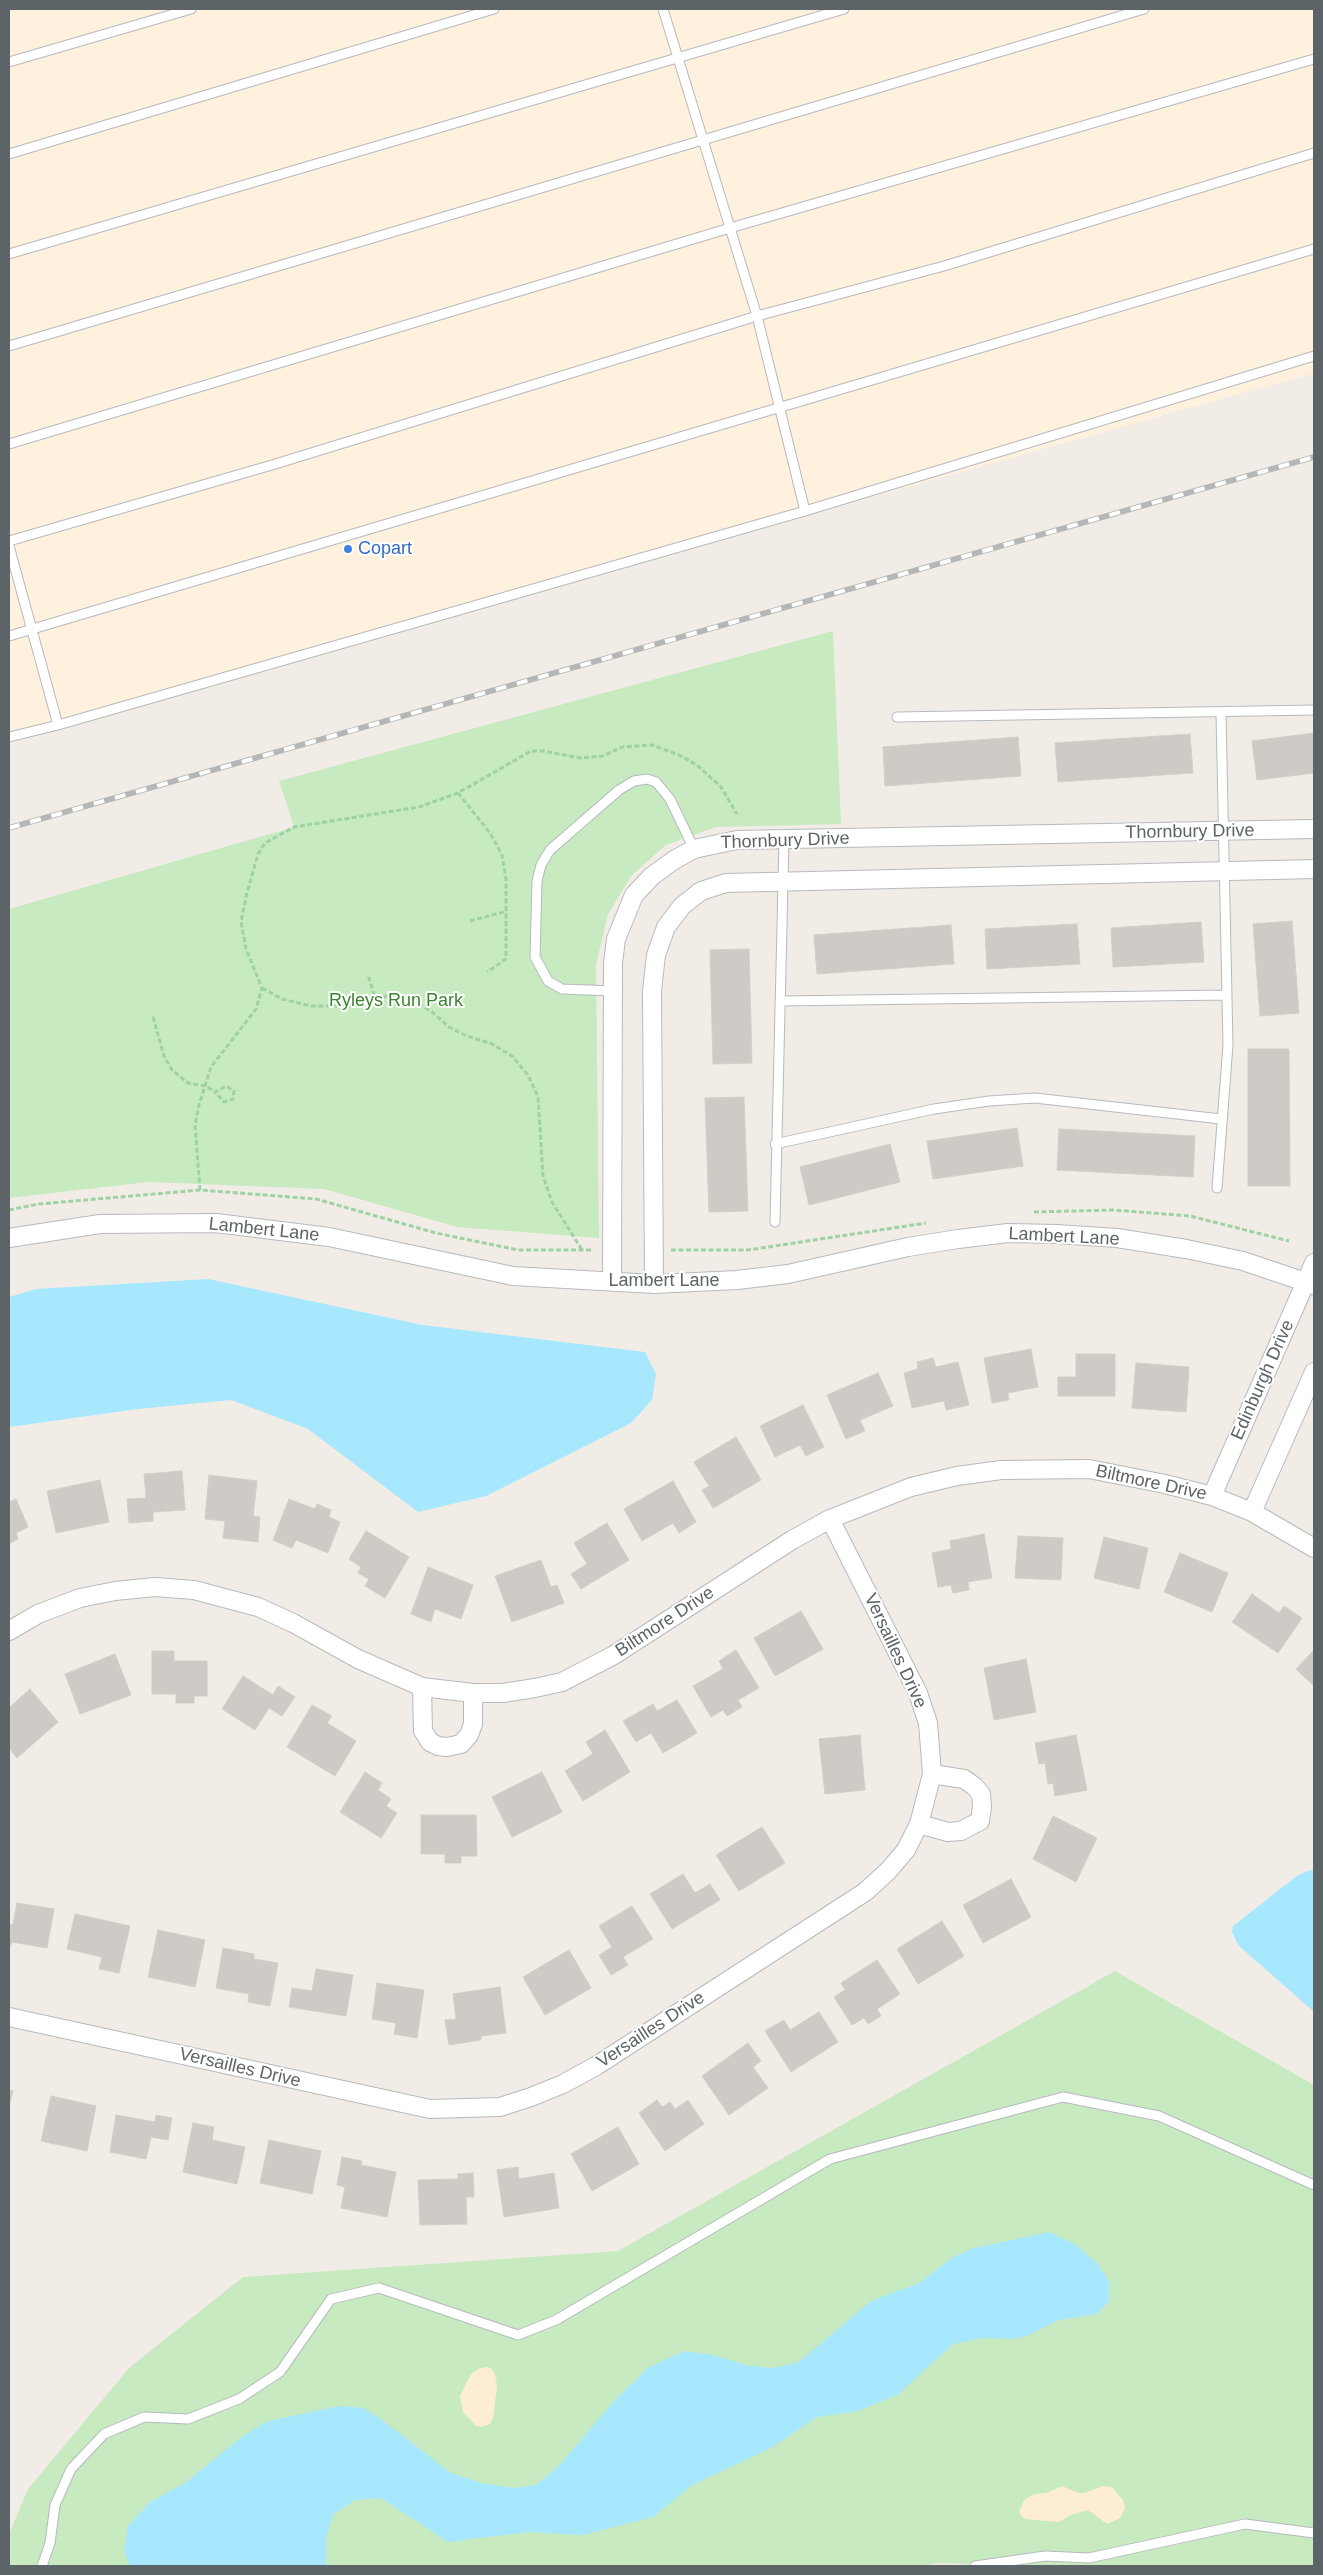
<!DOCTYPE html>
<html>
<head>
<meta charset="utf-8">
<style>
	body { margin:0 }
	#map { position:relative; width:1323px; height:2575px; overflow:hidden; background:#f1ede6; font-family:Arial,sans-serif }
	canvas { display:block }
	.frame { position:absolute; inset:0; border:10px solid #5d6467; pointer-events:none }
</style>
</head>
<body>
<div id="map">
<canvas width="1323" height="2575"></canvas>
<div class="frame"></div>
</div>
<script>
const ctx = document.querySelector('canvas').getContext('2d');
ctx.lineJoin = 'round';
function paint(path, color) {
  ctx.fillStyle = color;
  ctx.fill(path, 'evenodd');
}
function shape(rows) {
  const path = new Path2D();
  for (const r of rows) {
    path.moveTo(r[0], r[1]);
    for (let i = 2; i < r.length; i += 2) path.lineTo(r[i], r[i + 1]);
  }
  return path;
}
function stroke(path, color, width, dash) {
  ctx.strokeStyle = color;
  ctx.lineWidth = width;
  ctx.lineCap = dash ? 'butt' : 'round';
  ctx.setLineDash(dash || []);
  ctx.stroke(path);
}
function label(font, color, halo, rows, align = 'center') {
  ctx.font = font + ' Arial,sans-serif';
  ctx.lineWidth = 4;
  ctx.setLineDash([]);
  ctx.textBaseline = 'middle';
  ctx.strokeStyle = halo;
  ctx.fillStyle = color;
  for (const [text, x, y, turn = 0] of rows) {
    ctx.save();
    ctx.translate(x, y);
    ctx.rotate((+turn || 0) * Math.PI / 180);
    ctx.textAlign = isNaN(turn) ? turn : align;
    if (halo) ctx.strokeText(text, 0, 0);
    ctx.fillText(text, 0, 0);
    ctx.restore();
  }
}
paint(shape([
	[9,9,1314,9,1314,373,9,739]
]), '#fff1dd');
paint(shape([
	[833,631,841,824,716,827,666,845,632,875,608,914,596,965,599,1238,457,1227,324,1189,148,1182,9,1198,9,909,294,827,279,781],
	[1115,1971,1314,2085,1314,2566,1001,2566,942,2563,918,2566,9,2566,9,2534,28,2489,129,2368,243,2277,618,2251]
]), '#c8eac1');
paint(shape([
	[487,2367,492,2369,495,2374,497,2386,493,2418,490,2424,482,2427,476,2426,463,2412,460,2396,471,2374,478,2369],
	[1062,2486,1078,2493,1085,2493,1103,2486,1112,2487,1123,2500,1125,2508,1120,2518,1107,2524,1088,2510,1071,2515,1059,2522,1024,2519,1019,2512,1024,2500,1034,2494,1046,2493]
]), '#fdedd5');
paint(shape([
	[208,1279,423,1325,645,1352,656,1374,652,1400,631,1423,486,1496,418,1512,308,1429,231,1400,138,1409,9,1427,9,1297,36,1289],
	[1310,1870,1314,1871,1314,2012,1238,1945,1232,1932,1233,1926,1298,1875],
	[1049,2232,1076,2245,1098,2264,1110,2283,1109,2301,1097,2314,1059,2320,1027,2336,1011,2339,983,2338,953,2344,897,2395,858,2411,817,2417,771,2448,692,2485,653,2517,582,2535,528,2532,448,2542,381,2498,355,2500,334,2514,326,2536,326,2566,130,2566,124,2552,128,2526,150,2502,185,2483,243,2436,268,2421,339,2406,363,2408,382,2420,451,2473,481,2483,514,2488,536,2485,558,2467,614,2401,649,2367,685,2351,713,2355,749,2366,773,2368,799,2362,871,2301,919,2283,953,2257,974,2248]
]), '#a8e8ff');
const building = shape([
	[1314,733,1314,773,1257,780,1252,741,1314,733],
	[1190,734,1193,773,1058,782,1055,743,1190,734],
	[1018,737,1021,776,885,786,883,747,1018,737],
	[1292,921,1299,1013,1260,1016,1253,924,1292,921],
	[1201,922,1204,962,1113,967,1111,928,1201,922],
	[1077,924,1080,964,987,969,985,929,1077,924],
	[951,925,954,964,817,974,814,935,951,925],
	[749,949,752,1063,713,1064,710,950,749,949],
	[1248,1049,1289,1049,1290,1186,1248,1186,1248,1049],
	[744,1097,748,1211,709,1212,705,1098,744,1097],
	[1017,1128,1023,1166,933,1179,927,1141,1017,1128],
	[1059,1129,1195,1136,1193,1177,1057,1170,1059,1129],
	[890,1144,900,1182,809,1205,800,1167,890,1144],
	[1031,1349,1038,1387,1008,1393,1009,1400,992,1403,984,1358,1031,1349],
	[1076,1354,1115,1354,1115,1396,1058,1396,1058,1377,1076,1377,1076,1354],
	[933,1358,936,1367,958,1362,969,1405,946,1410,944,1401,912,1408,904,1373,918,1369,917,1362,933,1358],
	[1136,1363,1189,1367,1186,1412,1132,1408,1136,1363],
	[878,1373,893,1406,860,1420,865,1431,846,1439,827,1395,878,1373],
	[803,1405,824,1447,806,1456,800,1445,775,1457,760,1426,803,1405],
	[736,1437,761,1480,713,1508,702,1490,709,1486,694,1462,736,1437],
	[182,1471,185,1510,153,1512,153,1521,129,1523,127,1499,146,1498,144,1474,182,1471],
	[209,1475,257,1481,253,1516,260,1517,258,1542,223,1538,225,1521,205,1519,209,1475],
	[100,1480,109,1522,56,1533,47,1491,100,1480],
	[673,1481,696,1522,679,1533,673,1523,642,1541,624,1509,673,1481],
	[16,1499,28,1527,16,1533,18,1539,9,1544,9,1502,16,1499],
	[289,1499,315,1509,317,1504,331,1510,329,1517,340,1522,328,1553,296,1540,292,1548,273,1540,289,1499],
	[607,1523,629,1560,581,1589,571,1574,587,1564,574,1543,607,1523],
	[366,1531,409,1557,385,1598,365,1586,369,1579,358,1573,361,1567,349,1559,366,1531],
	[984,1534,992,1578,968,1582,969,1590,953,1593,951,1585,938,1587,932,1553,951,1549,950,1541,984,1534],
	[1018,1536,1063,1538,1061,1580,1015,1578,1018,1536],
	[1104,1537,1148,1548,1139,1589,1094,1578,1104,1537],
	[1180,1553,1228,1573,1212,1612,1164,1592,1180,1553],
	[541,1560,551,1587,557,1585,564,1603,512,1622,495,1576,541,1560],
	[428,1567,473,1585,461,1619,435,1609,431,1622,411,1614,428,1567],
	[1252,1594,1279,1613,1284,1606,1302,1618,1278,1653,1232,1622,1252,1594],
	[801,1611,823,1649,775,1676,754,1638,801,1611],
	[736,1650,759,1688,738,1700,742,1707,727,1716,723,1710,711,1717,693,1686,723,1669,719,1661,736,1650],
	[1314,1650,1314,1686,1296,1669,1314,1650],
	[152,1651,174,1651,174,1661,207,1661,207,1696,194,1696,194,1703,176,1703,176,1694,152,1694,152,1651],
	[115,1654,131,1695,80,1714,65,1674,115,1654],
	[1026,1659,1036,1712,994,1720,984,1668,1026,1659],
	[243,1676,273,1695,278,1686,295,1697,282,1716,269,1708,255,1730,222,1709,243,1676],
	[30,1689,58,1722,17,1758,9,1748,9,1708,30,1689],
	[677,1700,697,1733,663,1753,651,1733,636,1742,623,1721,653,1704,657,1711,677,1700],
	[312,1705,332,1716,327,1723,356,1741,335,1776,287,1747,312,1705],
	[605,1730,630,1772,583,1801,565,1771,593,1754,586,1742,605,1730],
	[860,1735,865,1790,825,1794,819,1739,860,1735],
	[1076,1735,1087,1790,1055,1796,1053,1783,1048,1784,1045,1763,1039,1764,1035,1743,1076,1735],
	[365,1772,382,1783,378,1790,391,1799,386,1806,397,1813,381,1838,340,1812,365,1772],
	[542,1772,562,1812,512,1837,492,1797,542,1772],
	[421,1815,476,1815,477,1856,461,1856,461,1863,445,1863,445,1854,421,1854,421,1815],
	[1053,1816,1097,1838,1076,1882,1033,1859,1053,1816],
	[762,1827,785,1863,739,1891,716,1855,762,1827],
	[683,1874,695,1893,710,1884,720,1900,672,1929,650,1894,683,1874],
	[1011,1879,1031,1917,983,1943,963,1905,1011,1879],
	[17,1903,54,1909,47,1948,12,1942,9,1949,9,1924,13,1925,17,1903],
	[632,1906,653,1939,623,1957,628,1965,611,1975,599,1955,612,1947,599,1926,632,1906],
	[75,1914,130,1926,119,1973,99,1969,102,1957,67,1949,75,1914],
	[942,1921,964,1956,918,1984,897,1949,942,1921],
	[158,1930,205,1940,195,1987,148,1977,158,1930],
	[223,1948,254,1954,254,1959,278,1963,270,2006,248,2002,249,1994,216,1988,223,1948],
	[569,1950,591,1988,545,2015,523,1977,569,1950],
	[877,1960,900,1994,877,2009,881,2016,868,2024,864,2018,852,2025,834,1997,845,1990,841,1983,877,1960],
	[316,1969,353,1975,346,2016,289,2007,292,1988,312,1991,316,1969],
	[377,1983,424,1990,417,2038,394,2034,396,2023,372,2019,377,1983],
	[500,1987,506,2033,481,2036,481,2040,449,2045,445,2020,456,2019,453,1994,500,1987],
	[819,2012,838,2042,791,2072,765,2031,784,2020,790,2030,819,2012],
	[748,2043,761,2061,753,2067,768,2088,729,2115,702,2076,748,2043],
	[9,2090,13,2091,9,2107,9,2090],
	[51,2096,96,2106,87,2151,41,2141,51,2096],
	[657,2100,662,2107,670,2102,675,2109,688,2100,704,2124,665,2151,639,2113,657,2100],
	[116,2115,155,2122,156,2115,172,2118,168,2140,151,2137,146,2159,110,2152,116,2115],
	[193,2123,214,2127,212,2140,245,2147,237,2184,183,2172,193,2123],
	[618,2127,639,2164,592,2191,571,2154,618,2127],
	[269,2140,321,2151,312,2194,260,2183,269,2140],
	[342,2157,362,2161,361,2165,396,2172,387,2217,341,2208,345,2187,337,2185,342,2157],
	[518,2167,519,2179,554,2173,559,2208,504,2217,497,2170,518,2167],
	[473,2173,474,2197,466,2197,467,2224,420,2225,418,2180,458,2179,458,2174,473,2173]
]);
paint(building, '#cecac5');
stroke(building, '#d6cdc4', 1);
const service = shape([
	[663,9,757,316,805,511],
	[9,62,191,9],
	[9,154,494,9],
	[9,254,844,9],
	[9,346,1144,9],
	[9,444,730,228,1314,59],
	[9,541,272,465,757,316,944,266,1314,153],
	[9,546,58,725,805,511,1314,356],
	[9,636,1314,249],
	[897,717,1314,710],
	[9,737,58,725],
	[613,991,562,989,548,981,535,957,537,881,541,865,550,850,619,790,634,781,647,779,656,782,670,799,694,849],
	[780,1001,1227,995],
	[775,1144,934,1109,989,1101,1035,1098,1221,1119],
	[1217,1188,1228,1045,1221,713],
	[775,1222,784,840],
	[42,2566,50,2543,55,2505,71,2469,104,2434,144,2417,188,2419,239,2399,280,2372,331,2299,379,2288,518,2335,556,2320,830,2159,1063,2097,1159,2116,1314,2185],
	[975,2566,1045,2556,1089,2558,1245,2524,1314,2533]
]);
const minor = shape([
	[9,1238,100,1224,216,1223,329,1237,513,1276,654,1284,737,1280,788,1274,908,1247,958,1239,1008,1233,1057,1234,1117,1238,1186,1249,1243,1261,1314,1285],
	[612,1282,613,963,616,939,634,895,652,876,674,860,694,849,737,840,1314,829],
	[654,1284,652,991,656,955,666,927,682,906,701,891,726,883,1314,869],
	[1212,1496,1314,1263],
	[1252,1512,1314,1372],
	[9,1631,38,1614,80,1598,115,1591,155,1587,194,1590,258,1607,293,1623,358,1659,422,1687,473,1693,503,1693,535,1688,562,1682,614,1655,792,1540,830,1519,911,1487,957,1476,1001,1470,1089,1469,1165,1484,1212,1496,1252,1512,1314,1548],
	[422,1687,423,1731,430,1742,438,1746,447,1747,461,1744,469,1735,473,1724,473,1693],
	[919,1824,948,1832,961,1831,980,1821,982,1807,981,1794,974,1786,964,1779,932,1774],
	[9,2017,430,2109,500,2107,531,2097,563,2084,596,2066,865,1892,888,1871,906,1850,919,1824,932,1774,928,1723,918,1693,830,1519]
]);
stroke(service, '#b6babd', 11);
stroke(minor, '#b6babd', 20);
stroke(shape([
	[458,793,490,833,502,855,506,879,506,959,487,972],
	[470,921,507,911],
	[262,988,282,999,311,1006,355,1006,375,997,368,975],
	[375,997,397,996,411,1000,431,1011,449,1027,467,1036,492,1044,512,1056,528,1075,538,1097,543,1176,552,1202,582,1250],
	[153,1017,164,1056,172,1070,188,1083,206,1086,215,1092,226,1086,234,1091,233,1099,224,1102,215,1092],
	[200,1190,195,1125,199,1105,211,1067,256,1009,262,988,246,949,241,922,247,893,258,854,265,843,294,827,419,807,458,793,531,751,543,751,581,758,603,756,622,747,652,745,679,755,697,765,721,787,737,814],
	[9,1210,39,1204,200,1190,316,1199,436,1233,518,1250,593,1250],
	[1034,1212,1113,1210,1190,1216,1289,1241],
	[671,1250,748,1250,926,1223]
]), '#9ed2a4', 3, [5, 2.5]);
stroke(service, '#fff', 9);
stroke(minor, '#fff', 18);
const rail = shape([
	[9,828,1314,457]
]);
stroke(rail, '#b5b6b7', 5.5);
stroke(rail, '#fff', 4, [11]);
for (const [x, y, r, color] of [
	[348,549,5,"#3f7fe0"]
]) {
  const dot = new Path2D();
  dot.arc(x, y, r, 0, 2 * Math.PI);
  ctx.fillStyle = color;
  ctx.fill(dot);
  stroke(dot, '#fff', 2);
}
label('18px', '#366cbe', '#fff', [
	["Copart",358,549]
], 'left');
label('18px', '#5d6467', '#fff', [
	["Thornbury Drive",1190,832,-1],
	["Thornbury Drive",785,841,-2],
	["Lambert Lane",264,1230,6],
	["Lambert Lane",1064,1237,3],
	["Lambert Lane",664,1281],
	["Edinburgh Drive",1263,1380,-66],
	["Biltmore Drive",1151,1483,12],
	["Biltmore Drive",665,1622,-33],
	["Versailles Drive",895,1651,65],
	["Versailles Drive",651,2030,-33],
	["Versailles Drive",240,2068,13]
]);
label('18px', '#3a842f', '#fff', [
	["Ryleys Run Park",396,1001]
]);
</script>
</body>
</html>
